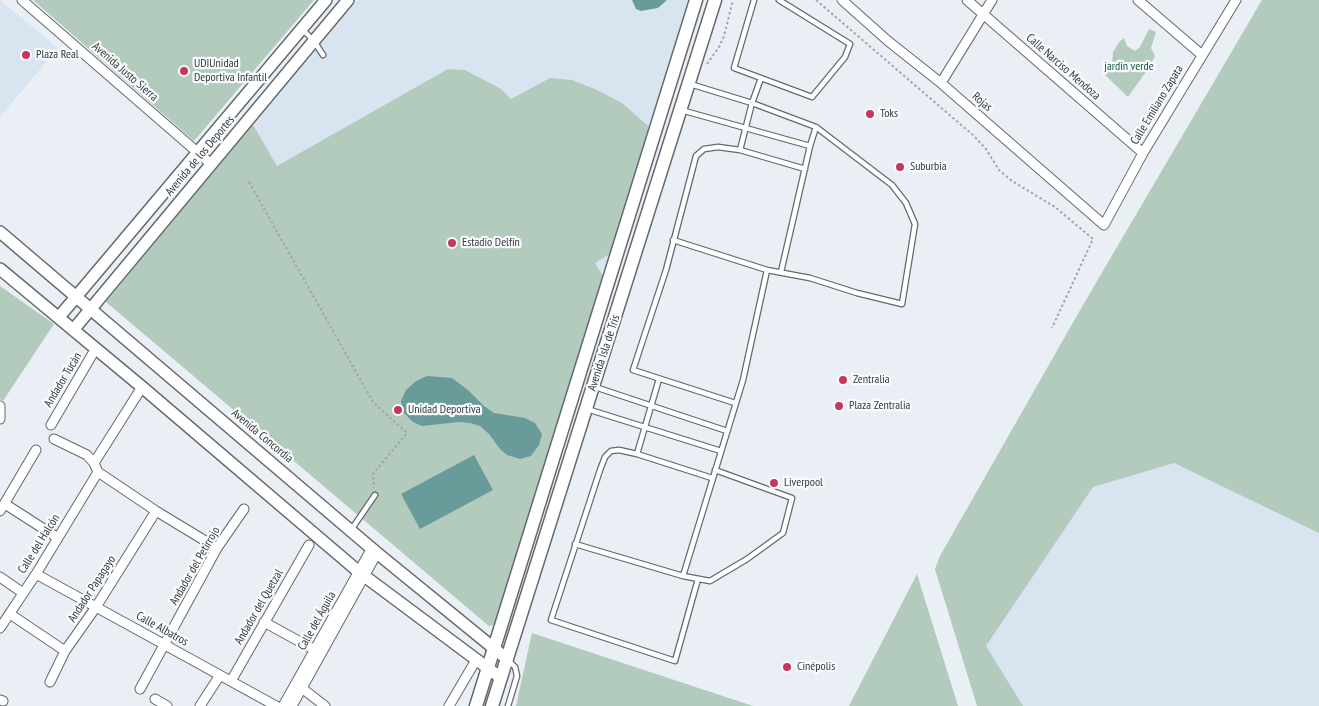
<!DOCTYPE html>
<html>
<head>
<meta charset="utf-8">
<style>
	body { margin:0 }
	canvas { display:block; background:#e9eff5 }
</style>
</head>
<body>
<canvas width="1319" height="706"></canvas>
<script>
const ctx = document.querySelector('canvas').getContext('2d');
ctx.lineJoin = 'round';
function paint(path, color) {
  ctx.fillStyle = color;
  ctx.fill(path, 'evenodd');
}
function shape(rows) {
  const path = new Path2D();
  for (const r of rows) {
    path.moveTo(r[0], r[1]);
    for (let i = 2; i < r.length; i += 2) path.lineTo(r[i], r[i + 1]);
  }
  return path;
}
function stroke(path, color, width, dash) {
  ctx.strokeStyle = color;
  ctx.lineWidth = width;
  ctx.lineCap = dash ? 'butt' : 'round';
  ctx.setLineDash(dash || []);
  ctx.stroke(path);
}
function label(font, color, halo, rows, align = 'center') {
  ctx.font = font + ' "PT Sans Narrow",sans-serif';
  ctx.lineWidth = 4.5;
  ctx.setLineDash([]);
  ctx.textBaseline = 'middle';
  ctx.strokeStyle = halo;
  ctx.fillStyle = color;
  for (const [text, x, y, turn = 0] of rows) {
    ctx.save();
    ctx.translate(x, y);
    ctx.rotate((+turn || 0) * Math.PI / 180);
    ctx.textAlign = isNaN(turn) ? turn : align;
    if (halo) ctx.strokeText(text, 0, 0);
    ctx.fillText(text, 0, 0);
    ctx.restore();
  }
}
paint(shape([
	[0,0,58,48,0,117],
	[358,0,688,0,496,624,489,626,106,302],
	[1262,0,1319,0,1319,706,977,706,935,569,940,556,1083,305]
]), '#d8e5f0');
paint(shape([
	[33,0,314,0,194,141],
	[1262,0,1319,0,1319,533,1174,463,1093,487,986,646,1023,706,977,706,935,569,940,556,1083,305],
	[1149,29,1156,32,1151,48,1155,56,1150,66,1128,97,1104,74,1112,66,1113,52,1119,42,1124,38,1127,46,1135,51,1140,47],
	[448,69,465,70,501,89,511,99,550,78,572,80,597,90,622,103,649,127,610,254,595,263,603,276,496,624,489,626,106,302,253,125,277,166],
	[0,286,54,324,3,401,0,399],
	[917,574,958,706,849,706],
	[532,633,753,706,516,706]
]), '#b2cbbd');
paint(shape([
	[632,0,667,0,658,8,641,11,636,9],
	[427,376,452,378,468,390,484,406,494,413,525,418,535,423,542,434,539,445,531,456,520,459,507,455,500,449,489,434,480,426,470,423,459,422,422,426,413,422,403,412,401,401,406,390,416,381],
	[474,455,493,490,420,529,401,494]
]), '#6a9b9b');
const service = shape([
	[754,0,734,68,812,97,845,57,850,44,779,0],
	[302,29,314,41,323,55],
	[681,110,810,146],
	[740,150,752,103,761,78],
	[673,240,767,270,810,278,857,293,902,304,915,224,906,203,892,185,816,127,752,103,690,84],
	[781,272,810,146,816,127],
	[595,387,727,431],
	[735,403,633,370,666,270,696,156,704,149,718,147,740,150,805,169],
	[587,409,721,451],
	[637,454,659,379],
	[351,530,375,495],
	[575,544,683,576,710,581,747,559,783,533,792,498,715,470],
	[683,576,743,380,767,270],
	[698,579,675,661,551,620,600,470,605,457,611,451,619,450,637,454,712,478],
	[508,660,515,667,517,676,508,706]
]);
const minor = shape([
	[22,0,211,164],
	[842,0,888,41,941,83,1104,225,1143,153,1236,0],
	[967,0,1143,153],
	[1138,0,1202,55],
	[941,83,992,0],
	[0,406,0,419],
	[51,425,96,348],
	[54,439,87,455,94,463,98,472,156,511,217,548],
	[94,463,142,387],
	[5,504,58,538],
	[0,511,36,450],
	[36,574,276,706],
	[0,577,23,593],
	[10,614,65,651],
	[264,622,315,650],
	[0,628,36,574,98,472],
	[231,681,309,545],
	[50,682,65,651,96,607,156,511],
	[298,685,325,706],
	[140,689,217,548,244,509],
	[155,699,167,706],
	[0,700,3,701],
	[200,706,220,675],
	[283,706,372,548],
	[292,706,377,553],
	[449,706,476,660]
]);
const tertiary = shape([
	[0,232,377,553,507,659],
	[0,269,142,387,359,572,501,678],
	[59,317,326,0],
	[74,329,348,0]
]);
const secondary = shape([
	[476,706,696,0],
	[492,706,715,0]
]);
stroke(service, '#64696e', 7);
stroke(minor, '#64696e', 11);
stroke(tertiary, '#64696e', 14);
stroke(secondary, '#64696e', 15);
stroke(shape([
	[816,0,974,136,986,149,999,170,1012,181,1055,207,1093,239,1052,328],
	[707,64,719,47,724,36,733,0],
	[249,182,373,402,407,433,373,474,374,488]
]), '#a1a6aa', 2, [2.5, 2.5]);
stroke(service, '#fff', 4.5);
stroke(minor, '#fff', 9);
stroke(tertiary, '#fff', 11);
stroke(secondary, '#fff', 12);
for (const [x, y, r, color] of [
	[26,55,5,"#c7375d"],
	[184,71,5,"#c7375d"],
	[870,114,5,"#c7375d"],
	[900,167,5,"#c7375d"],
	[452,243,5,"#c7375d"],
	[843,380,5,"#c7375d"],
	[839,406,5,"#c7375d"],
	[398,410,5,"#c7375d"],
	[774,483,5,"#c7375d"],
	[787,667,5,"#c7375d"]
]) {
  const dot = new Path2D();
  dot.arc(x, y, r, 0, 2 * Math.PI);
  ctx.fillStyle = color;
  ctx.fill(dot);
  stroke(dot, '#f9fcfe', 2);
}
label('12px', '#353739', '#f9fcfe', [
	["Plaza Real",36,55],
	["UDIUnidad",194,64],
	["Deportiva Infantil",194,78],
	["Toks",880,114],
	["Suburbia",910,167],
	["Estadio Delfín",462,243],
	["Zentralia",853,380],
	["Plaza Zentralia",849,406],
	["Unidad Deportiva",408,410],
	["Liverpool",784,483],
	["Cinépolis",797,667]
], 'left');
label('12px', '#353739', '#f9fcfe', [
	["Calle Narciso Mendoza",1063,67,41],
	["Avenida Justo Sierra",125,72,41],
	["Rojas",982,102,41],
	["Calle Emiliano Zapata",1157,105,-59],
	["Avenida de los Deportes",200,156,-50],
	["Avenida Isla de Tris",604,353,-72],
	["Andador Tucán",63,380,-59],
	["Avenida Concordia",262,436,40],
	["Calle del Halcón",39,544,-58],
	["Andador del Petirrojo",195,566,-60],
	["Andador Papagayo",92,589,-57],
	["Andador del Quetzal",259,607,-60],
	["Calle del Águila",317,621,-61],
	["Calle Albatros",162,629,29]
]);
label('12px', '#11573c', '#f9fcfe', [
	["jardin verde",1129,67]
]);
</script>
</body>
</html>
